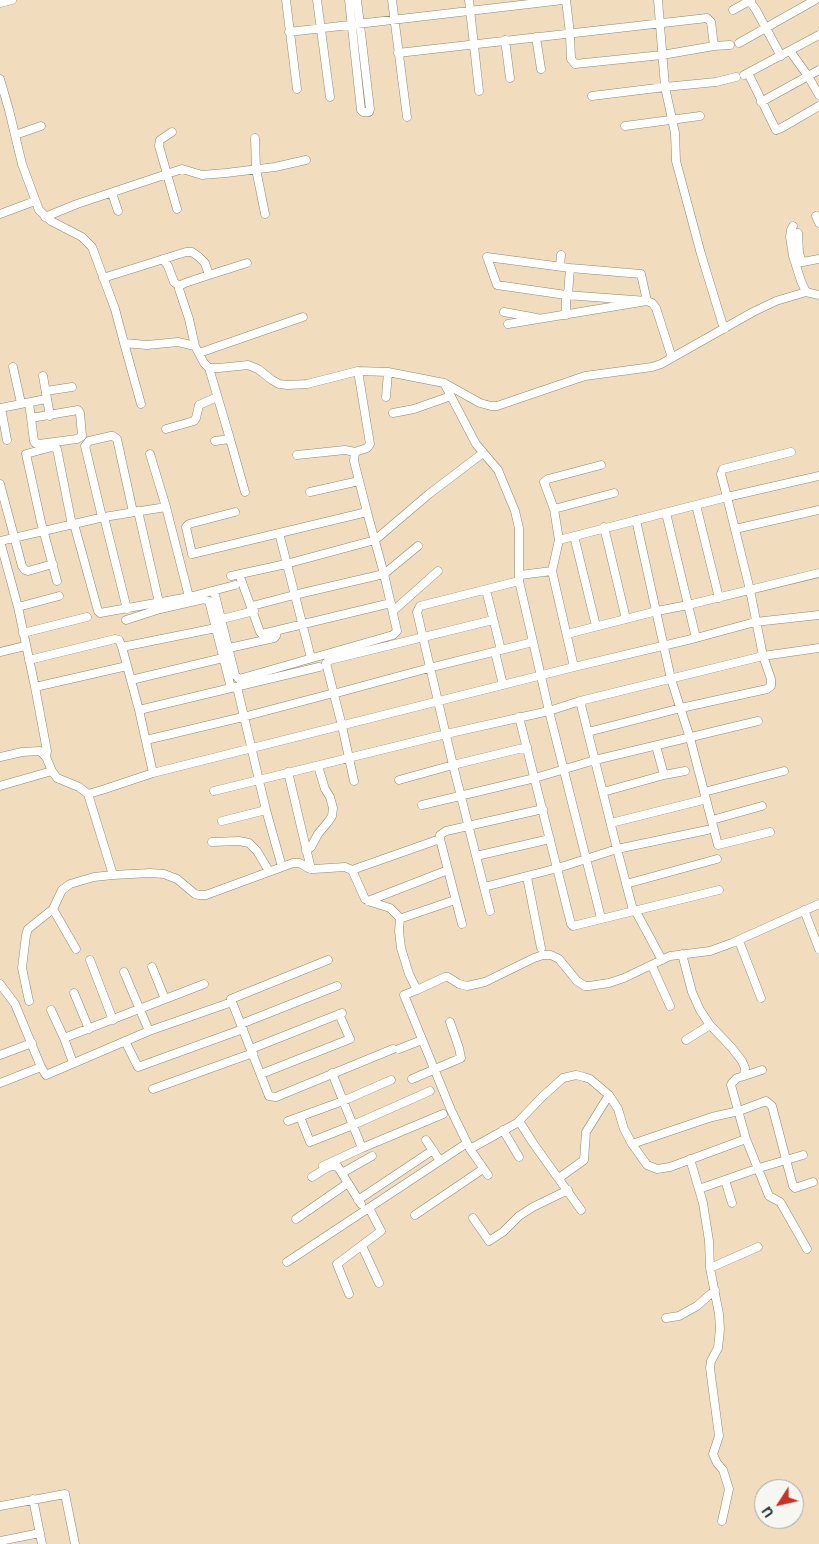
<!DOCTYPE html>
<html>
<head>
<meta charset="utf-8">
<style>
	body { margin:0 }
	#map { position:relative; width:819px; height:1544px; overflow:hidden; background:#f1dcbd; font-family:Mali,sans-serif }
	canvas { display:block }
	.north { position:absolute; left:754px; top:1479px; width:50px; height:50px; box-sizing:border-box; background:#f6f6f2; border:1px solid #a0aca6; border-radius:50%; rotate:235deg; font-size:14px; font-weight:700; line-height:20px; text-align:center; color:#1f3d34 }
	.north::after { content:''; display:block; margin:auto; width:18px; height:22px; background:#c8321e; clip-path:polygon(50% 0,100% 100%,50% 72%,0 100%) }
</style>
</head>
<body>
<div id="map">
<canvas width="819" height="1544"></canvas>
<div class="north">U</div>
</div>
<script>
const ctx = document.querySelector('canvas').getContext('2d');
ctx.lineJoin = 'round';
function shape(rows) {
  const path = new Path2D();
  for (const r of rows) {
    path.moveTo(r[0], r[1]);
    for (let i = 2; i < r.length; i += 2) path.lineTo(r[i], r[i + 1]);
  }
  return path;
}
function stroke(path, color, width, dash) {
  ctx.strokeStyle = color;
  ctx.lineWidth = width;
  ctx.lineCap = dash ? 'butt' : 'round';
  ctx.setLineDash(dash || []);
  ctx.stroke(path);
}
const street = shape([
	[286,0,297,89],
	[317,0,330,97],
	[349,0,361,110,363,112,369,112,370,109,357,0],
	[392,0,407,117],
	[469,0,479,91],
	[566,0,570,34,571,59,575,64,662,55,714,46,730,45],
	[658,0,665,87,675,133,676,161,701,254,724,329],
	[749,0,756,10,781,56],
	[0,3,12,0],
	[733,10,751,0],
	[289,32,563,0],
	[536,37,541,69],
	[505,40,510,78],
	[739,43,815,0],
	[790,51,808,76,819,95],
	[398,53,707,18,711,22,714,46],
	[748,73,776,130,783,127,819,106],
	[744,75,819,35],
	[0,79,9,110,22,164,39,210,51,221,82,237,92,247,115,309,124,343,147,345,178,342,195,346,204,363,209,368,219,368,248,365,258,369,272,380,279,384,288,385,307,384,358,371,388,372,444,383,480,403,491,406,497,406,585,376,652,367,661,364,753,312,776,301,806,292,819,295],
	[592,96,665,87,716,82,736,77],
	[761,102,819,70],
	[625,126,700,116],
	[172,132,160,140,159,146,177,209],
	[15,135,41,126],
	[255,138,256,169,265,214],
	[112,193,118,211],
	[0,214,35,201],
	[816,216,819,223],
	[45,217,77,204,182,169,202,175,226,173,275,167,306,160],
	[793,226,791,230,790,237,793,256,801,281,806,292],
	[798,233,799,253,802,262],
	[487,257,570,268,641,274,647,301,566,295,497,285,487,257],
	[163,259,168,266,174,282,179,286],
	[797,263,819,259],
	[560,266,561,255],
	[103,278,186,252,192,252,199,257,205,263,209,275],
	[566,295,566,315],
	[568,295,570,268],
	[504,312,537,318],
	[508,324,647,301,652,303,656,308,672,358],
	[124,343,141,404],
	[195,346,189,319,179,289,179,286,185,283,209,275,247,263],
	[199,353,303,317],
	[13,367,21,403],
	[209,368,230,439,215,441],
	[358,371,370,444,367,448,355,452,354,461,367,512],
	[43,376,50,416],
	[444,383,476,444,498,470,515,511,519,528,519,581,549,711,601,918],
	[46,391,72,387],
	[386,397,388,372],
	[29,403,34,441,35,443,39,444,77,439,82,436,80,413,78,410,31,418],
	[0,408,46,399],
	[1,408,7,440],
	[393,413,414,409,451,396],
	[166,429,194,421,196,418,199,405,217,397],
	[230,439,245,492],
	[791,452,723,469,721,474,727,497,819,476],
	[150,454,166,507,189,597],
	[297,455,345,450,355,452],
	[0,484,22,566,25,570,28,571,53,564],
	[310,492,359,481],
	[696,505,719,598],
	[554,509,614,493],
	[138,511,160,607],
	[666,513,696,638],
	[102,517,85,446,89,441,111,436,113,436,117,439,133,512],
	[104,517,127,609],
	[636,520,671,679,690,738,718,845,770,832],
	[74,524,98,611,100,613,189,597,235,585],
	[604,527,626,619],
	[735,529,819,510],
	[279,533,311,658],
	[574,536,596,626],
	[559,540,727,497,750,590,763,656,771,679,771,686,767,689,681,708,588,732],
	[0,541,18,607,35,687,47,751,46,757],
	[0,541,104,517,166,507],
	[239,574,260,632,262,634,391,603],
	[520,575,552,571],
	[231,576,286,564,375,540,429,494,483,453],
	[57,581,41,522,26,454,52,447,57,449,72,525],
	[486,590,501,650],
	[214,591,235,675,239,679,393,635,397,631,384,574,367,512,192,554,186,527,189,524,235,512],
	[252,606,294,595,384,574,418,546],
	[18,607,59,596],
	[393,611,438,571],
	[222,619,254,611],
	[126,620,160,609,204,599,209,601,231,688,319,667],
	[23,633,87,617],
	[567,634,657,611,688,605,819,573],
	[229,648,274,638,276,636,275,632],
	[0,652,25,646],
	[495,652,503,685],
	[29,660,115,639,119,640,122,647],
	[574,667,552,571,559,540,554,509,544,482,548,479,601,465],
	[131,680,223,658],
	[35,687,127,666],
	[237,687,266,810,282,867],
	[333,694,429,668,533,642],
	[580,701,617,849,633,910],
	[139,710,231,688],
	[519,717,571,924,573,926,719,890],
	[146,740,243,717,330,694],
	[656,746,664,775],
	[0,757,22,752,40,751,46,757,52,771,57,778,79,787,88,794],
	[288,772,311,869],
	[153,773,139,710,122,647,216,628],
	[399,780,453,765,527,747],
	[354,781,342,726,326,663,330,660,493,620],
	[0,786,52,771],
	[214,791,446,734,549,711,580,701,763,656,819,648],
	[603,792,664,775,685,771],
	[704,792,784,771],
	[88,794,102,790,153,773,574,667,696,638,755,622,819,615],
	[88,794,113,875,150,873,164,874,177,879,195,894,199,895,206,895,293,863,300,863,308,868,314,869,345,867,352,870,440,839],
	[422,805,535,778,595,760,758,721],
	[712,820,762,806],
	[222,821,266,810],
	[611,823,703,800],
	[212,842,239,841,249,843,257,851,269,871],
	[306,851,311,847,318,834,328,822,332,816,333,808,330,797,325,789,318,766],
	[476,856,550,839],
	[352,870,365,899,371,902,390,908,400,918,402,918,455,900],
	[527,877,541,948],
	[626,884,717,859],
	[484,887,558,868,617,849,707,830],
	[368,901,448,870],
	[53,909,76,949],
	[635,910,662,960],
	[804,910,819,949],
	[490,911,453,765,417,612,420,606,519,581],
	[400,918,399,931,401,948,409,974,417,990,445,977,448,977,459,984,467,986,485,982,534,958,543,955,551,955,559,959,577,981,585,986,589,986,609,983,624,978,670,956,710,951,732,943,819,904],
	[462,924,440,839,440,835,446,831,543,809],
	[739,941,761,998],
	[682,954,692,992,700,1010,710,1025,732,1048,742,1061,745,1068,744,1076,737,1078,732,1083,731,1085,746,1139,769,1196,780,1202,782,1205,807,1249],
	[90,960,113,1020],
	[652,966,670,1006],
	[152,967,165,999],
	[124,972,149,1031],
	[0,984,15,1004,41,1067,46,1075,149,1031,232,1002,269,1096,276,1097,393,1049],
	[417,990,404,995,451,1110,470,1149,517,1123],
	[74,993,89,1029],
	[29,1001,22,968,26,935,28,929,53,909,62,890,70,884,94,877,113,875],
	[232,1002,231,999,328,960],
	[51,1010,64,1038,73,1063],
	[241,1024,337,986],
	[64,1038,204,984],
	[686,1040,710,1025],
	[125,1041,138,1067,243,1029],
	[251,1049,342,1013],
	[399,1049,422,1040],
	[0,1055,32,1043],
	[261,1074,350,1039,339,1014],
	[744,1076,762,1070],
	[412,1079,461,1058,459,1048,450,1022],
	[0,1083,41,1067],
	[153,1089,253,1053],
	[300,1117,310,1142,353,1125,430,1091],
	[288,1121,343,1101,391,1080],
	[503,1130,519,1157],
	[426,1140,440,1161],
	[632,1144,712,1117,739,1111,766,1101,772,1106,793,1186,795,1188,813,1182],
	[362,1148,443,1114],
	[470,1149,488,1175],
	[690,1159,703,1203,709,1241,710,1268,719,1314,720,1329,718,1348,711,1361,710,1368,719,1436,713,1454,717,1463,723,1470,729,1489,722,1521],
	[323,1166,362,1148,332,1073],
	[342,1173,372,1156],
	[312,1177,328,1167,333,1166,338,1167,361,1204],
	[559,1178,584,1160,586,1132,609,1095],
	[725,1180,732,1203],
	[699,1189,759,1168,803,1155],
	[358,1200,433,1150],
	[581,1210,533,1143,519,1121,542,1097,563,1078,576,1075,584,1077,590,1079,609,1095,618,1109,624,1129,632,1144,647,1165,657,1169,670,1167,746,1139],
	[415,1215,483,1169],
	[473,1218,489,1241,503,1232,519,1216,533,1207,568,1190],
	[296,1219,348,1183],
	[362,1246,379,1283],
	[287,1262,467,1143],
	[710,1268,758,1247],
	[349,1294,337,1264,381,1231,369,1208],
	[666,1318,679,1316,697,1306,715,1290],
	[33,1499,42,1544],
	[0,1506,65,1494,75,1544],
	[0,1541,40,1533]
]);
stroke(street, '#888c78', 9);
stroke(street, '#fff', 8);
</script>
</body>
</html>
